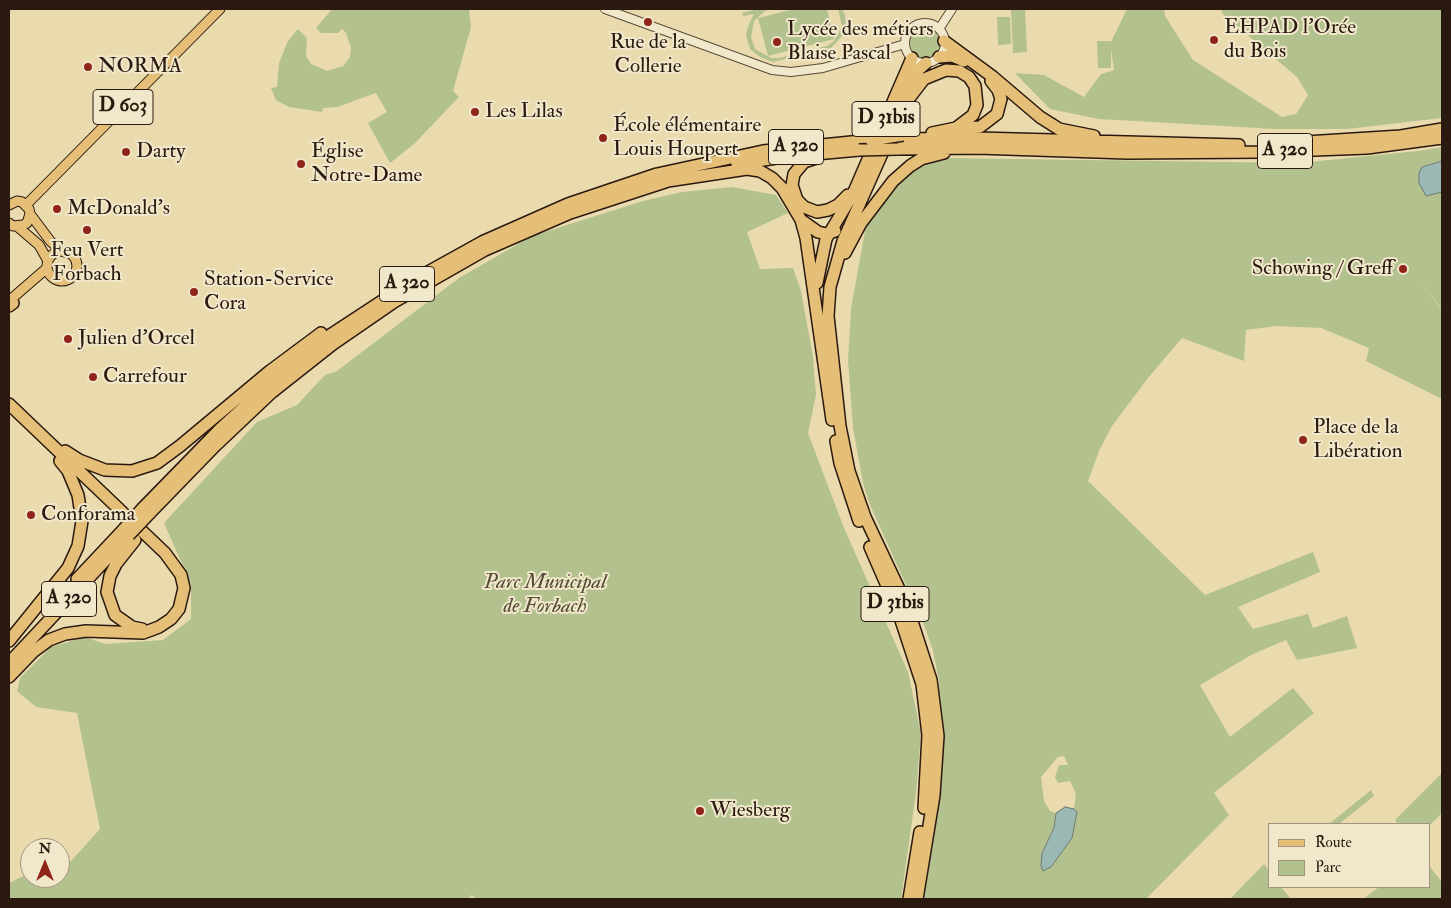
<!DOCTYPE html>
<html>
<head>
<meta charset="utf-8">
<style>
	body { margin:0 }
	#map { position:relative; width:1451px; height:908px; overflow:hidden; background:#eadbaf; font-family:"IM FELL Double Pica",serif }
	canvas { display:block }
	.frame { position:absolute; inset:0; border:10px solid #2a190f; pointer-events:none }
	.legend { position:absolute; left:1268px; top:823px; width:162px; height:65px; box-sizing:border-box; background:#f1e8cb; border:1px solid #a19580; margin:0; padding:6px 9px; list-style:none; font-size:15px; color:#2a190f }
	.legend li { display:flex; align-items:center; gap:10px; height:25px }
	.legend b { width:25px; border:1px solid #a19580 }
	.north { position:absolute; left:20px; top:838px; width:50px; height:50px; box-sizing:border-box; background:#f1e8cb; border:1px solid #a19580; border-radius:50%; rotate:0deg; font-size:14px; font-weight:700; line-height:20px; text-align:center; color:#2a190f }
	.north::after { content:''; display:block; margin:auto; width:18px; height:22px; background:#8f2418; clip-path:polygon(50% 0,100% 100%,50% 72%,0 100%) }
</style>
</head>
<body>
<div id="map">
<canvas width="1451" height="908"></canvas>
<div class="frame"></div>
<ul class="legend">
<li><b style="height:6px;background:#e5be78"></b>Route</li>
<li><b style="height:14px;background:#b2c18e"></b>Parc</li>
</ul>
<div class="north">N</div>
</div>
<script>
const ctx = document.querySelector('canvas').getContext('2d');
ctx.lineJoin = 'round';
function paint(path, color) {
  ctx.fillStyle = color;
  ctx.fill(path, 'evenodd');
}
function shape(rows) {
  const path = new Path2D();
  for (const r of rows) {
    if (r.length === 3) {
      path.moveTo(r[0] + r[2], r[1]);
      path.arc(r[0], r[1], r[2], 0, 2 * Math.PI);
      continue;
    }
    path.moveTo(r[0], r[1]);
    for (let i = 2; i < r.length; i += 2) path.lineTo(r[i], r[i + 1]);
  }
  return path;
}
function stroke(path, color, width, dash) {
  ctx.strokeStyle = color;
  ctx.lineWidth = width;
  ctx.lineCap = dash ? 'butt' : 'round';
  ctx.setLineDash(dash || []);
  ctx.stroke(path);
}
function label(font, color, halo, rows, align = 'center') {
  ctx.font = font + ' "IM FELL Double Pica",serif';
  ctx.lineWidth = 4;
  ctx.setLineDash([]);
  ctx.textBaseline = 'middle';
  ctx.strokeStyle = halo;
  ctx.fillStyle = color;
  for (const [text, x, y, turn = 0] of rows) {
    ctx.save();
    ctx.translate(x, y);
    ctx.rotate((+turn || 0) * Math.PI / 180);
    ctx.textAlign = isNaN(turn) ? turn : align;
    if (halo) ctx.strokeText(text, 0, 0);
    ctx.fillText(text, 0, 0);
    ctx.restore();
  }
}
paint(shape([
	[332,9,469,9,471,27,453,91,459,97,414,144,390,163,368,123,387,112,376,93,337,107,323,108,322,112,289,107,276,100,271,88,277,87,279,63,288,41,298,29,307,38,306,56,311,64,327,71,343,66,350,57,351,48,346,33,342,29,338,33,321,33,316,28],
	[758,9,772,9,765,11,754,21,751,37,755,49,771,58,779,58,827,46,834,41,842,26,838,9,842,9,845,15,846,25,844,34,831,48,773,62,760,57,750,49,746,35,748,26,754,14,743,16,742,13],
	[794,9,827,9,834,39,768,56,758,18],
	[1011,9,1025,9,1027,52,1013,53],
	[1127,9,1164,9,1165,16,1193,60,1282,117,1296,114,1308,95,1297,77,1223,14,1221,9,1442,9,1442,118,1347,129,1276,129,1099,119,1050,109,1015,73,1044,75,1084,97,1101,74,1114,70,1111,49,1111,68,1098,68,1097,41,1110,41,1111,42],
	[997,17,1010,17,1011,44,998,45],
	[925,43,15],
	[1442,147,1442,309,1421,283,1442,310,1442,399,1366,361,1369,348,1321,328,1276,326,1246,330,1244,361,1182,338,1148,378,1112,426,1099,451,1088,481,1205,595,1313,552,1320,572,1238,607,1253,629,1308,614,1313,628,1347,616,1357,648,1297,660,1286,640,1253,654,1200,685,1230,737,1293,688,1314,713,1214,793,1229,815,1146,899,922,899,939,785,939,681,933,651,924,625,870,505,863,483,853,428,848,360,851,309,866,225,892,187,912,167,946,158,1299,163,1418,151],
	[1064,756,1068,765,1059,765,1055,777,1058,783,1070,781,1076,794,1074,809,1077,812,1072,838,1051,867,1041,866,1043,850,1054,828,1056,813,1050,811,1044,801,1041,777,1058,757],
	[732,187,776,195,788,213,747,232,760,269,793,268,801,291,813,357,816,395,808,433,844,528,908,672,921,733,916,793,901,899,477,899,471,895,469,899,9,899,9,883,30,873,30,878,60,878,60,862,71,861,100,829,77,713,36,707,17,691,20,678,51,647,85,637,105,644,163,640,191,619,191,584,164,523,257,422,297,405,325,375,337,371,459,278,532,236,643,201,682,192],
	[1442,773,1442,813,1430,825,1398,824,1395,820],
	[1371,790,1374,796,1339,824,1329,824],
	[1264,864,1270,872,1270,887,1281,887,1291,899,1230,899],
	[1430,867,1442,882,1442,899,1363,899,1379,887,1430,887]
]), '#b2c18e');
const water = shape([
	[1442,161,1442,192,1426,196,1419,183,1419,173,1422,167,1442,161],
	[1065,807,1074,809,1077,812,1072,838,1051,867,1043,871,1041,866,1042,853,1054,828,1056,813,1065,807]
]);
paint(water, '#9bb9b4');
stroke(water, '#6e7972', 1);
const minor = shape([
	[605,9,772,70,791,72,823,68,905,44],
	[925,43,20],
	[939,29,952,9]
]);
const major = shape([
	[9,205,17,201,22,202,29,209,30,214,27,223,23,225,13,226,9,223],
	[26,205,220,9],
	[30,214,51,242,64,252],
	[18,227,39,245,48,261],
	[62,266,15],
	[9,301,47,268]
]);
const highway = shape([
	[944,41,993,77,1040,117,1059,129,1094,136],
	[939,57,952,56,964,61],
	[910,97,924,79,946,70,959,71,969,77,975,86,977,105,973,115,956,128,932,133],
	[957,128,980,127,997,114,1001,99,998,90,991,81],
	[901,139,978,138,1239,145],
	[1290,143,1401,136,1442,129],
	[898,149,977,148,1127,153,1262,152,1367,148,1442,138],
	[816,158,804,162,794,174,792,185,797,200,804,207,817,212,828,210,838,205,848,195],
	[737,164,783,157,859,150],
	[661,182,747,169,760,171,772,178,782,188,801,220,806,238,832,420],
	[801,220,818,232,826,234,835,231],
	[845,253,861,223,893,181,910,166,921,159,944,153],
	[817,283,826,239,853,194,912,58],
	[9,306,13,303],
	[9,404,165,553,181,575,184,588,179,609,171,619,159,627,143,633,86,631,65,634,49,640,34,651,9,677],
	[836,441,840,463,859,521],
	[65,451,79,460,105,470,132,471,157,463,180,446,270,371,321,333],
	[143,508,220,429,266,387,327,337,417,278,482,242,568,204,657,174,763,151,871,140],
	[150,513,215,446,271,393,333,344,394,302,485,250,570,213,668,181],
	[135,540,116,564,110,576,107,592,115,615,132,627,142,629],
	[870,547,898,611,922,684,928,735,924,808],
	[77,579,124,529],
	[9,641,68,568,78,546,82,521,78,495,68,471,60,461],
	[9,663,129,535],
	[909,899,920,832],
	[917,899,934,795,938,736,931,680,907,606,865,517,849,471,840,426,828,316,830,287,843,241,901,111,914,77,919,69,926,63]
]);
stroke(minor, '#5a4a37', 10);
stroke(major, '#2a190f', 11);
stroke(highway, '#2a190f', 14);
stroke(minor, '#f1e8cb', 8);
stroke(major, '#e5be78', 9);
stroke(highway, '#e5be78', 11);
const highwayBridge = shape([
	[871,140,903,135],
	[859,150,898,149],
	[124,529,143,508],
	[129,535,150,513]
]);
stroke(highwayBridge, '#2a190f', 14, []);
stroke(highwayBridge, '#e5be78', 11);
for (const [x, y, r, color] of [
	[648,22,5,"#8f2418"],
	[1214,40,5,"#8f2418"],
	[777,42,5,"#8f2418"],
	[88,67,5,"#8f2418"],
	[475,112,5,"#8f2418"],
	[603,138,5,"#8f2418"],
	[126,152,5,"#8f2418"],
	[301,164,5,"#8f2418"],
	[57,209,5,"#8f2418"],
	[87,230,5,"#8f2418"],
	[1403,269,5,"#8f2418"],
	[194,292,5,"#8f2418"],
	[68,339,5,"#8f2418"],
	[93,377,5,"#8f2418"],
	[1303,440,5,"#8f2418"],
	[31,515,5,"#8f2418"],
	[700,811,5,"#8f2418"]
]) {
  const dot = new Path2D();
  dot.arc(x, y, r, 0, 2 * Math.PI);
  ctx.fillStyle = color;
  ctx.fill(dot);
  stroke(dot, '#f1e8cb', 2);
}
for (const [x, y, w] of [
	[123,107,60],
	[886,119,68],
	[796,147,55],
	[1285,151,55],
	[407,284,55],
	[69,599,55],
	[895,604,68]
]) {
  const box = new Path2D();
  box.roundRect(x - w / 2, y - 17.5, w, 35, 4);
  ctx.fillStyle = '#f1e8cb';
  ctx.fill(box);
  stroke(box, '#2a190f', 1);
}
label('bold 20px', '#2a190f', null, [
	["D 603",123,107],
	["D 31bis",886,119],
	["A 320",796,147],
	["A 320",1285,151],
	["A 320",407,284],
	["A 320",69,599],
	["D 31bis",895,604]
]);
label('21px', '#2a190f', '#f1e8cb', [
	["EHPAD l'Orée",1224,28],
	["du Bois",1224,52],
	["Lycée des métiers",787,30],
	["Blaise Pascal",787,54],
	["Rue de la",648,43,"center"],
	["Collerie",648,67,"center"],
	["NORMA",98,67],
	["Les Lilas",485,112],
	["École élémentaire",613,126],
	["Louis Houpert",613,150],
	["Darty",136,152],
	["Église",311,152],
	["Notre-Dame",311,176],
	["McDonald's",67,209],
	["Feu Vert",87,251,"center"],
	["Forbach",87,275,"center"],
	["Schowing / Greff",1393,269,"right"],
	["Station-Service",204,280],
	["Cora",204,304],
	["Julien d'Orcel",78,339],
	["Carrefour",103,377],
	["Place de la",1313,428],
	["Libération",1313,452],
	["Conforama",41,515],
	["Wiesberg",710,811]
], 'left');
label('italic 21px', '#534b35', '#f1e8cb', [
	["Parc Municipal",545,583],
	["de Forbach",545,607]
]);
</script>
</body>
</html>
